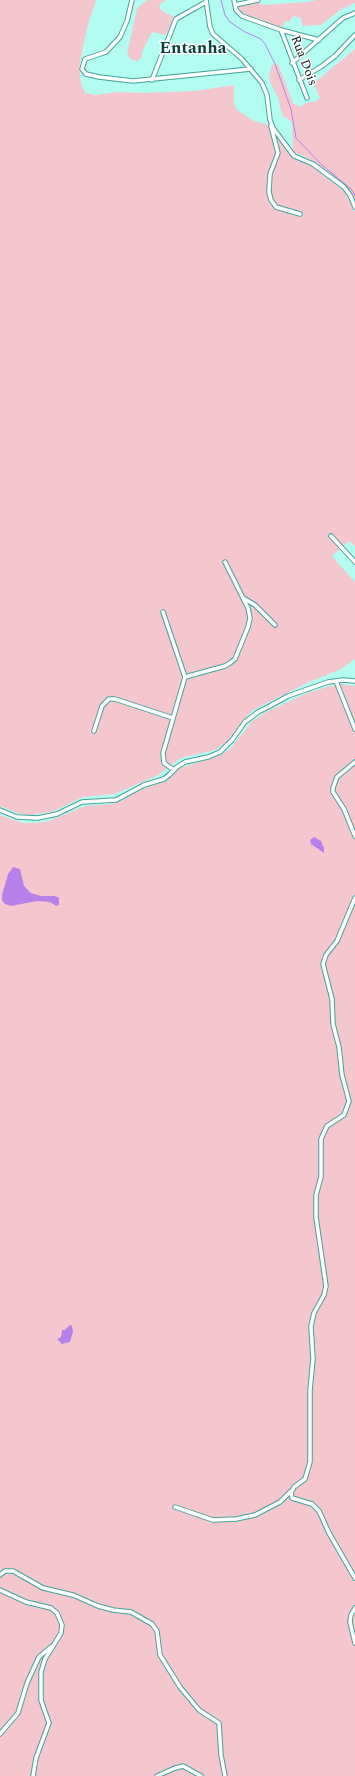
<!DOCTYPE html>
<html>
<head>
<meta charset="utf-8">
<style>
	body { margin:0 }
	canvas { display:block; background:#b3fcf2 }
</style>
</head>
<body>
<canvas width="355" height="1776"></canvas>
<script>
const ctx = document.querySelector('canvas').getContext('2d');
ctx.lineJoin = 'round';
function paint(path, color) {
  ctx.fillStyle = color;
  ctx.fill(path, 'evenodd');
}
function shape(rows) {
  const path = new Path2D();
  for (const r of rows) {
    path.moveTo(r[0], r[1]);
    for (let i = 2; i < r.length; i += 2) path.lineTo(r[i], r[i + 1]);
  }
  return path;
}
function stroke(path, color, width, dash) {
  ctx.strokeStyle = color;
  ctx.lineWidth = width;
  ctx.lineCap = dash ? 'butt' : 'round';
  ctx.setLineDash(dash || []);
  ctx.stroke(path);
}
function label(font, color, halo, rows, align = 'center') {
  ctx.font = font + ' Spectral,serif';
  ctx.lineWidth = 3;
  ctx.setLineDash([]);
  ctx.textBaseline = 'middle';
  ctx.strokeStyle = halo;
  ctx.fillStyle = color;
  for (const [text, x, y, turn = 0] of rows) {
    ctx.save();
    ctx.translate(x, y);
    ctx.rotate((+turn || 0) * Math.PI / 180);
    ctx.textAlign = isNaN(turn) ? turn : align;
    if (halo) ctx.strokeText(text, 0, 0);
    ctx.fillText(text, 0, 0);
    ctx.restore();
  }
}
paint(shape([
	[0,0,96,0,87,28,79,67,81,83,85,93,96,95,116,92,142,93,195,91,234,85,234,104,237,110,254,121,269,125,294,159,311,166,344,191,355,212,355,546,349,541,332,556,355,582,355,659,341,669,309,682,253,710,243,720,227,742,215,750,181,758,158,775,115,794,83,797,52,812,30,815,20,814,0,806],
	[147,0,166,0,161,3,159,7,162,11,174,17,166,35,152,32,142,52,142,57,137,61,130,59,127,54,137,8],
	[316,0,355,0,355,3,340,10,321,25,302,26,301,18,294,16,288,22,285,21,282,28,244,15,238,7,260,2,261,5,308,2],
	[355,49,355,200,346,186,325,169,310,159,293,152,292,122,282,115,278,97,270,82,269,75,272,65,278,64,293,103,300,107,306,103,316,101,321,97,318,95,314,83],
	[341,684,355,686,355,1776,0,1776,0,815,24,823,35,823,49,821,85,806,112,804,121,801,142,789,167,781,180,768,221,755,230,749,252,721,268,711,307,693,330,686]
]), '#f4c7cf');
paint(shape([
	[314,837,321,841,324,848,324,853,311,844,310,840],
	[13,867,20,869,24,886,31,893,41,896,55,896,59,898,59,905,56,906,50,902,37,901,11,906,5,904,2,900,2,895,8,874],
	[70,1325,72,1326,73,1332,70,1342,62,1344,57,1339,61,1337,62,1330,65,1330]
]), '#b781ec');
stroke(shape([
	[221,0,225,15,230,22,245,32,261,39,265,44,275,64,291,109,296,138,322,165,351,189,355,195]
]), '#b781ec', 1);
const minor = shape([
	[132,0,127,21,120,37,106,52,85,59,82,69,86,74,99,77,133,81,251,69],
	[206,0,210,27,213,34,242,59,262,83,267,95,270,120,273,128,294,156,313,164,344,187,350,195,355,207],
	[234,0,236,10,242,16,281,30,319,40],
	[235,5,258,0],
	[281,30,307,98],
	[292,63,343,18,355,13],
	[152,80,176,19,206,2],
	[299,80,322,66,335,56,355,35],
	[271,126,278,153,270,174,269,192,271,200,276,207,300,214],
	[331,536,355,562],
	[243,598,255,605,275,625],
	[163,612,185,677,163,753,164,763,174,770],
	[185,677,225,666,230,663,235,659,248,627,250,618,248,608,225,562],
	[336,681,355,729],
	[94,731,102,706,109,699,115,699,173,718],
	[355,762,337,777,333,788,333,792,344,809,355,836],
	[0,810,17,817,38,818,57,814,82,802,116,800,144,785,164,779,169,775,177,767,185,762,208,757,220,752,232,740,245,722,258,712,268,707,288,696,328,682,343,680,355,681],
	[355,898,337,941,326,955,323,964,332,999,333,1024,339,1047,342,1075,349,1101,344,1115,327,1126,321,1139,321,1177,316,1195,316,1217,326,1286,324,1295,314,1313,311,1326,313,1359,310,1390,310,1462,305,1479,294,1487,291,1493,292,1498,312,1504,319,1511,329,1533,355,1578],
	[175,1507,213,1520,236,1519,255,1515,280,1502,291,1491],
	[0,1575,5,1571,13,1571,43,1588,73,1595,98,1606,113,1610,131,1612,152,1624,157,1631,160,1655,180,1687,199,1710,219,1723,221,1755,225,1776],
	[0,1590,26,1602,51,1608,57,1613,62,1625,61,1633,45,1659,41,1672,41,1700,49,1723,36,1758,33,1776],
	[355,1608,351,1615,350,1622,355,1643],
	[0,1734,18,1713,27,1683,39,1657,52,1646],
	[157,1776,175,1768,183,1766,201,1776]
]);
stroke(minor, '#42a399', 5.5);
stroke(minor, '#fff', 3.5);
label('13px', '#001816', '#fff', [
	["Rua Dois",303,61,69]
]);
label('bold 17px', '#08403b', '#fff', [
	["Entanha",193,50]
]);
</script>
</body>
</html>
